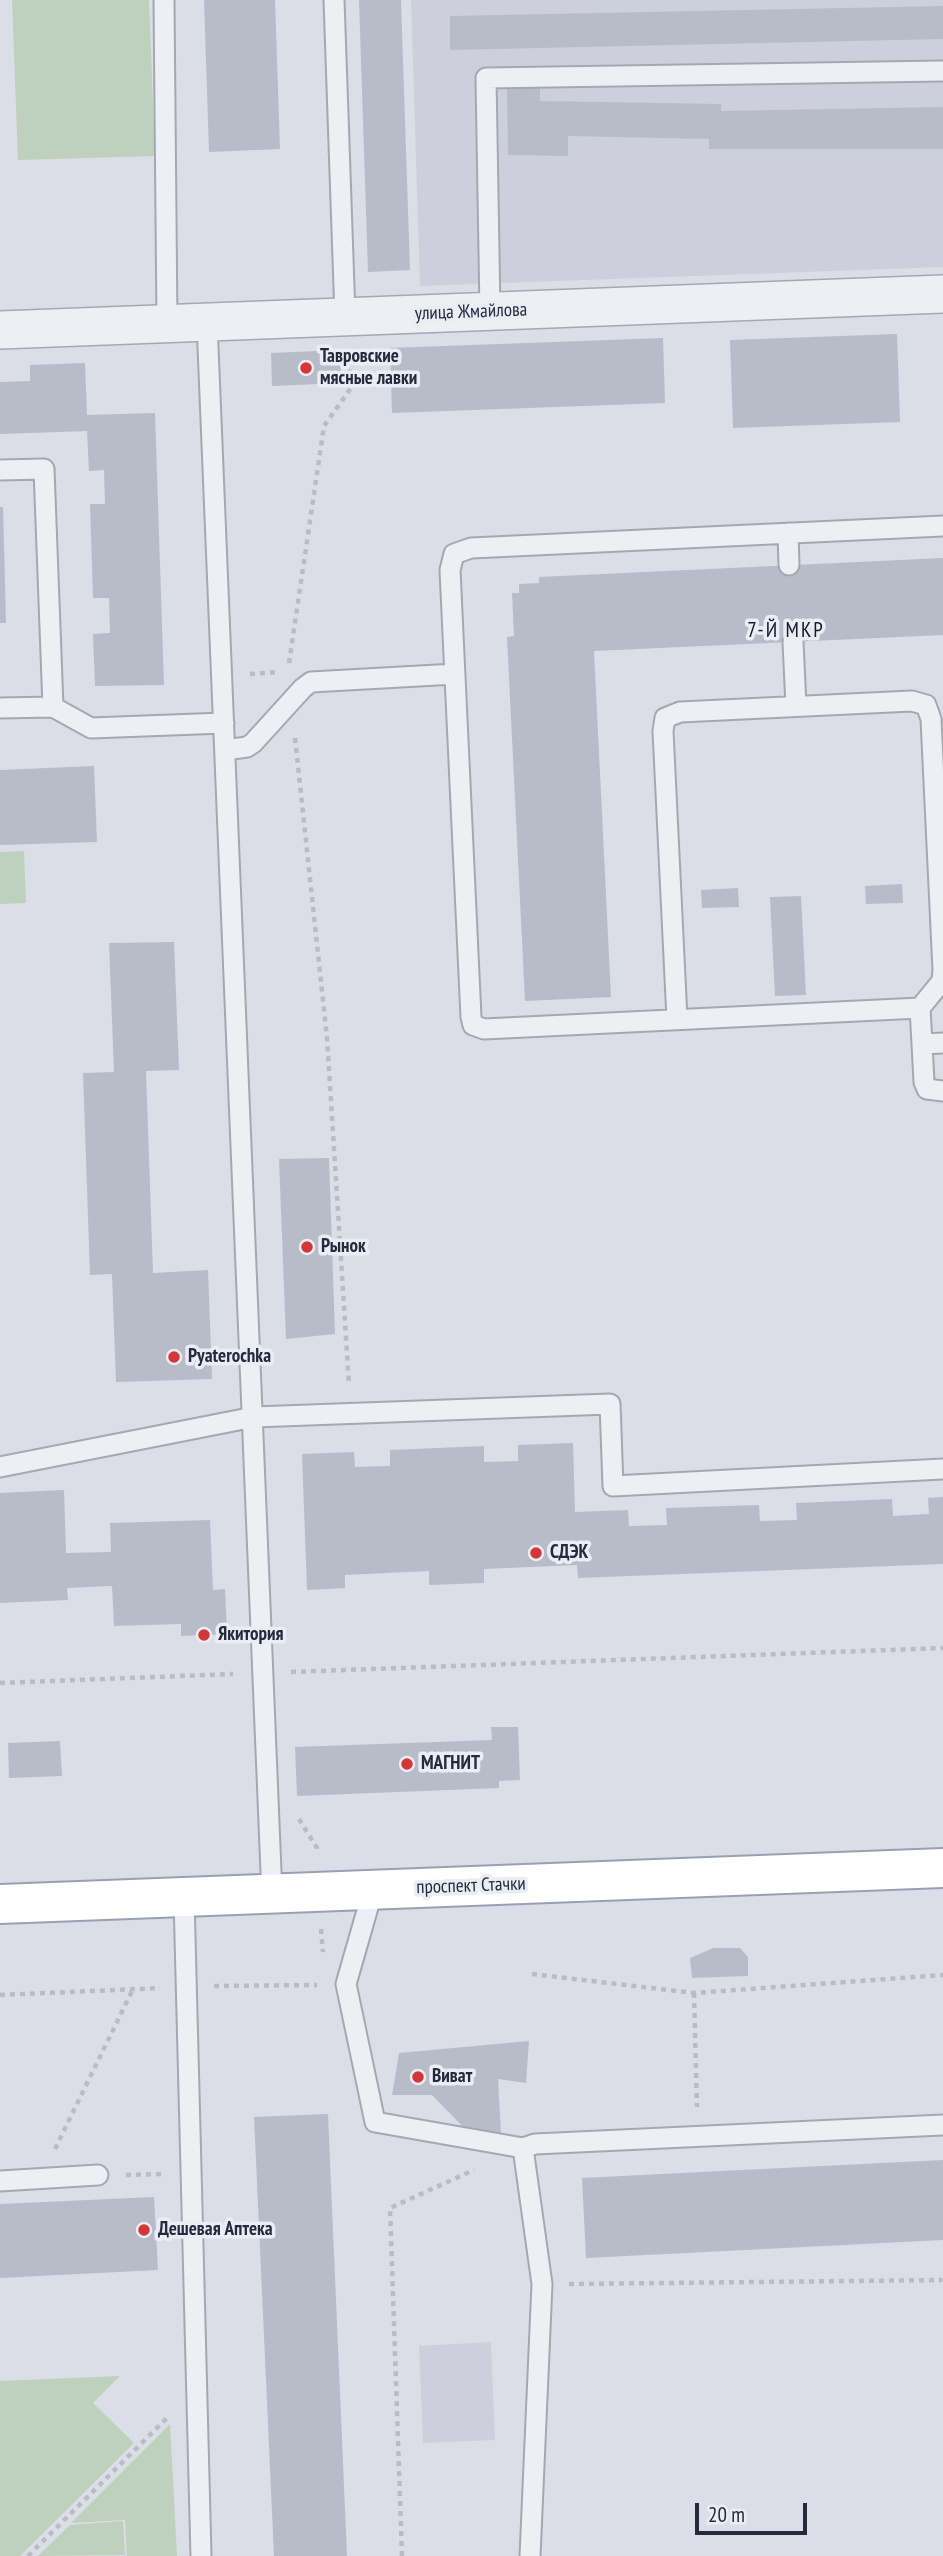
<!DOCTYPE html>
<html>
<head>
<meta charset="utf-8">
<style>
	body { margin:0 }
	#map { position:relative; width:943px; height:2556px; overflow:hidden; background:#dbdee6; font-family:"PT Sans Narrow",sans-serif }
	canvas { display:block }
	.scale { position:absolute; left:695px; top:2503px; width:112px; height:32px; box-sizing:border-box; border:4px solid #252a3d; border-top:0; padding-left:9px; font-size:21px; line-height:24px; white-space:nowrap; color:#252a3d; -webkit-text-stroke:5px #eaedf4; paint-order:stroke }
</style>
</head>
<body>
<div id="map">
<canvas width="943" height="2556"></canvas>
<div class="scale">20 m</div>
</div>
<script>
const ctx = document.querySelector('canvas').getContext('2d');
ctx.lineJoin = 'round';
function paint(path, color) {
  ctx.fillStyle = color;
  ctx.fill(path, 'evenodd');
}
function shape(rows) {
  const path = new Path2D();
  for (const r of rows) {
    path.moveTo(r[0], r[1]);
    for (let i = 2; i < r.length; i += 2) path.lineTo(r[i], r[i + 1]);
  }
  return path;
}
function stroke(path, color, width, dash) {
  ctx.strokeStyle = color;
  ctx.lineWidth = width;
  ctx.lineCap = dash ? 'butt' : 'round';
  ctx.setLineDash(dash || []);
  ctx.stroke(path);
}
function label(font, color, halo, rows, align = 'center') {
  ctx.font = font + ' "PT Sans Narrow",sans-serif';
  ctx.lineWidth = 7;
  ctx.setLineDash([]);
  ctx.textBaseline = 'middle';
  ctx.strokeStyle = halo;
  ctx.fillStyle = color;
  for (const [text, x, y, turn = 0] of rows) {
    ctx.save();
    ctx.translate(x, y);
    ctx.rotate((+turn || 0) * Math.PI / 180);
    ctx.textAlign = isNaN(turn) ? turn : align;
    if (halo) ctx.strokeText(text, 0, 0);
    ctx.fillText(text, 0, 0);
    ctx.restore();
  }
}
paint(shape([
	[411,0,943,0,943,267,420,286],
	[491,2342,495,2440,423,2443,419,2346]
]), '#cdd0db');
paint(shape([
	[12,0,149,0,155,156,18,160],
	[24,851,26,903,0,904,0,852],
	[120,2376,93,2403,134,2443,20,2556,0,2556,0,2381],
	[170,2424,177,2556,127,2556,125,2520,71,2523],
	[123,2521,125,2555,38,2556,70,2525]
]), '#bed1bc');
paint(shape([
	[204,0,275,0,280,149,209,152],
	[359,0,401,0,410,270,368,272],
	[943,6,943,39,450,50,450,16],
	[507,88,540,88,540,101,721,104,721,111,943,107,943,149,709,149,709,139,568,136,568,156,508,155],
	[897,334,900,422,733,428,730,340],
	[663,338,665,403,392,413,390,348],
	[340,350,341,383,272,386,271,353],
	[85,363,87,415,155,413,164,685,95,686,93,634,110,633,109,598,93,598,90,504,105,504,104,470,89,471,87,431,0,434,0,382,30,381,30,365],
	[0,507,3,507,6,623,0,623],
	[943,558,943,635,594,651,611,997,525,1001,507,637,514,636,512,593,519,593,519,584,539,583,539,577],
	[94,766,97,842,0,845,0,770],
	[902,884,903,903,866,904,865,886],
	[738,888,739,907,702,908,701,890],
	[801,896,806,995,775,996,770,897],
	[174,942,179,1070,146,1071,153,1273,208,1270,212,1379,116,1382,112,1274,90,1275,83,1073,114,1072,109,943],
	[329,1158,335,1334,286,1339,279,1159],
	[573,1443,575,1512,628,1510,629,1526,667,1525,666,1508,759,1505,760,1521,797,1520,796,1503,892,1499,893,1516,929,1514,928,1498,943,1497,943,1564,578,1578,577,1565,484,1569,484,1583,429,1585,429,1571,345,1575,345,1588,307,1590,302,1454,354,1452,355,1467,390,1466,390,1450,484,1446,484,1462,518,1461,518,1445],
	[64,1490,66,1553,111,1552,110,1523,210,1520,213,1590,225,1589,227,1634,181,1636,181,1624,114,1626,112,1586,67,1588,68,1600,0,1603,0,1493],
	[491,1727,518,1727,520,1780,499,1781,499,1788,297,1796,295,1747,492,1740],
	[60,1741,62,1776,9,1778,8,1743],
	[713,1948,740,1948,748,1957,748,1976,692,1978,690,1958],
	[529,2041,526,2083,498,2079,501,2134,470,2134,432,2095,392,2095,399,2053],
	[328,2114,347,2556,274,2556,254,2117],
	[943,2160,943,2240,586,2258,582,2178],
	[154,2197,158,2270,0,2278,0,2204]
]), '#b8bcc9');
const lane = shape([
	[164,0,167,324],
	[334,0,345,316],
	[490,311,486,78,943,71],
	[207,323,272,1895],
	[0,470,44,469,53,707],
	[943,526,471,548,454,554,450,570,471,1017,473,1025,484,1029,920,1008,922,1044,943,1043],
	[788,533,789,565],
	[793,642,796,706],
	[0,708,53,707,91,728,224,723],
	[225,750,247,747,253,743,303,688,311,682,455,674],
	[920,1008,942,981,943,970],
	[677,1019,663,731,665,718,680,712,912,701,926,705,931,719,943,970],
	[922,1044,924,1082,927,1089,943,1091],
	[0,1467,254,1417,610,1404,613,1486,943,1469],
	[373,1890,346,1984,375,2122,523,2148,535,2144,943,2125],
	[184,1898,201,2556],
	[523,2148,542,2284,530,2556],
	[0,2181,98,2175]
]);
const street = shape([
	[0,330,943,294]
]);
const primary = shape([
	[0,1904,943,1868]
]);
stroke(lane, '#a4a8b3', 23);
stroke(street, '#a4a8b3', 40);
stroke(primary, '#9aa0b2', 42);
stroke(shape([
	[289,663,324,426,351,388,348,354],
	[250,674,277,672],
	[295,738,327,1038,349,1385],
	[291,1672,943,1648],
	[0,1683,233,1674],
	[299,1819,317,1848,318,1854],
	[321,1929,323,1952],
	[532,1974,694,1993,943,1975],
	[214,1986,317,1985],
	[694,1993,697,2107],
	[0,1995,160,1988],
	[55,2149,133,1989],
	[126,2175,162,2174],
	[569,2284,943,2280],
	[28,2556,169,2416],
	[402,2556,390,2208,474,2170]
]), '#babcc5', 4.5, [5, 5]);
stroke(lane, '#eeeff5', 19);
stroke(street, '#eeeff5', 37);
stroke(primary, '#fff', 38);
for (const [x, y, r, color] of [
	[306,368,7,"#d33838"],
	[307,1247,7,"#d33838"],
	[174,1357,7,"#d33838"],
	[536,1553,7,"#d33838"],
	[204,1635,7,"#d33838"],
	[407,1764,7,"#d33838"],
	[418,2077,7,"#d33838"],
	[144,2230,7,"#d33838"]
]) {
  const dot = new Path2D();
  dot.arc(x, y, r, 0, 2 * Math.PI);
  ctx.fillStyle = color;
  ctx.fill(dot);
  stroke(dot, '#eaedf4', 2.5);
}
label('19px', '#252a3d', '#eaedf4', [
	["улица Жмайлова",471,312,-2],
	["проспект Стачки",471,1886,-2]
]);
label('bold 19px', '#252a3d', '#eaedf4', [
	["Тавровские",320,357],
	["мясные лавки",320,379],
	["Рынок",321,1247],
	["Pyaterochka",188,1357],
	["СДЭК",550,1553],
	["Якитория",218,1635],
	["МАГНИТ",421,1764],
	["Виват",432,2077],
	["Дешевая Аптека",158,2230]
], 'left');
ctx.letterSpacing = '2px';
label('21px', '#171b2d', '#eaedf4', [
	["7-Й МКР",786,631]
]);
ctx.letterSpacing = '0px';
</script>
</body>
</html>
